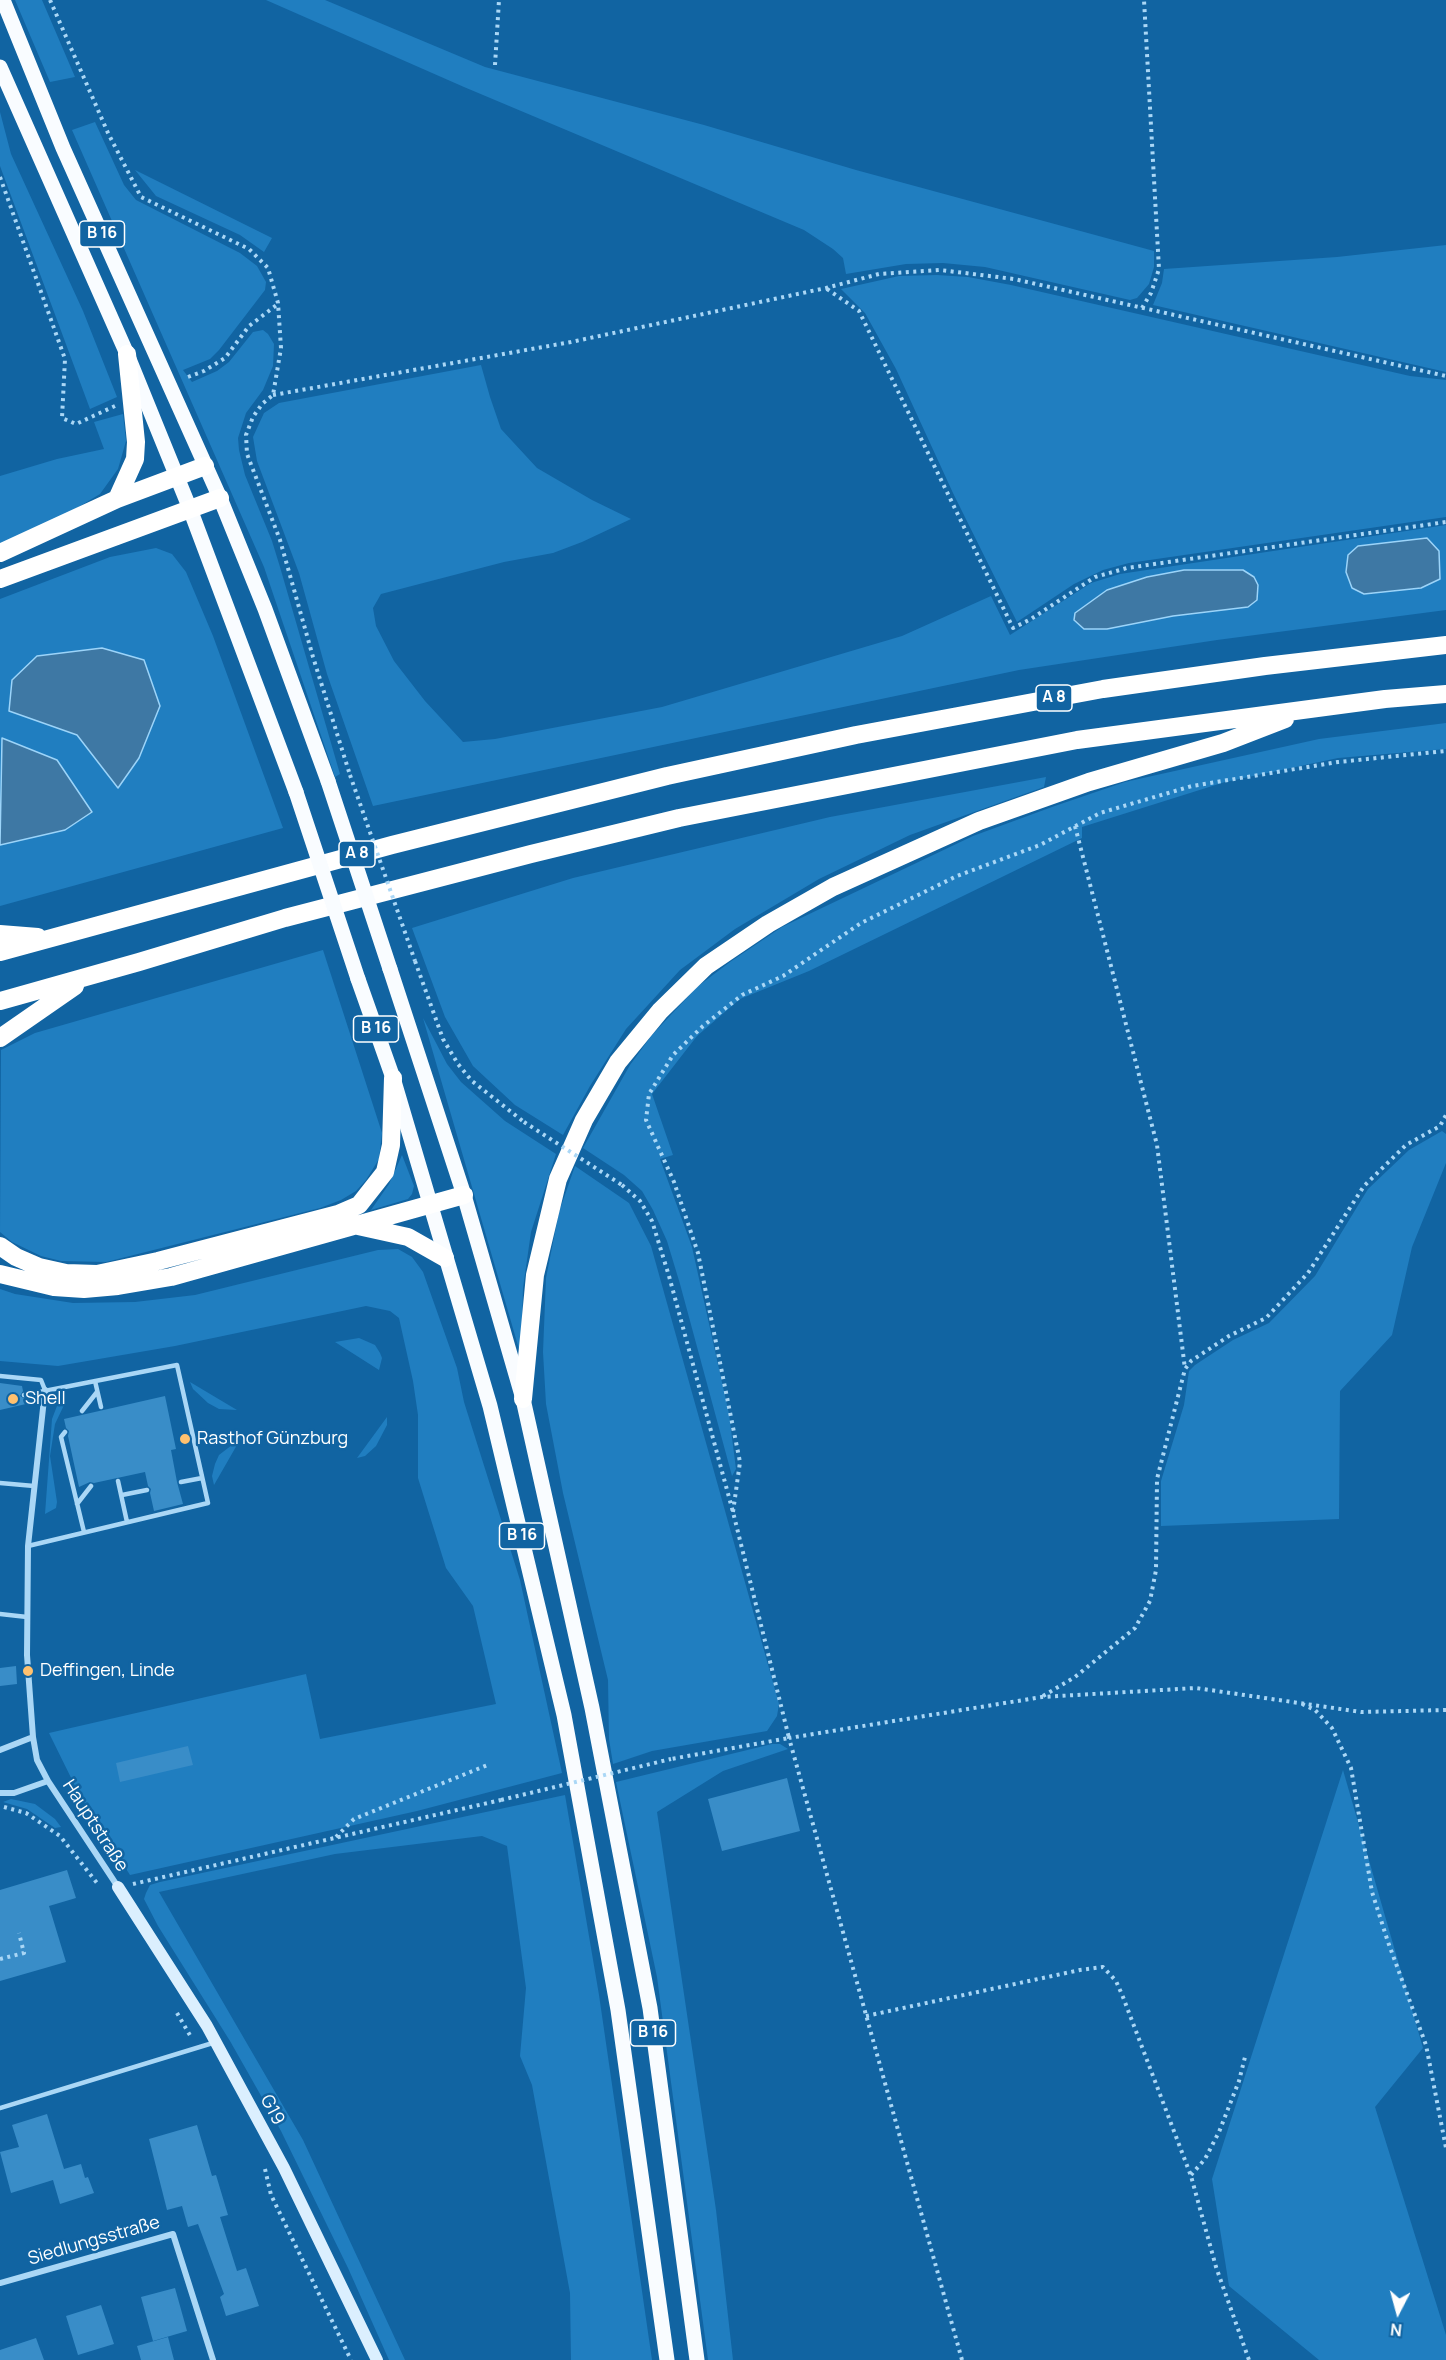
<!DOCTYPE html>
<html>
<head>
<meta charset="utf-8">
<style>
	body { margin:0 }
	#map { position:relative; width:1446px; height:2360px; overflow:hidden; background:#1164a2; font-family:Manrope,sans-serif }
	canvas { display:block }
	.north { position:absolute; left:1368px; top:2282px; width:60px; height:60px; -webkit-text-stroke:4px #1164a2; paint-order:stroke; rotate:186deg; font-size:16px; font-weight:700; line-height:24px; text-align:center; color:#fff }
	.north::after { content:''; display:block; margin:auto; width:21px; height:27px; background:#fff; clip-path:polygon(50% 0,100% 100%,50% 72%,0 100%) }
</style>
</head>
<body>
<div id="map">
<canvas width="1446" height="2360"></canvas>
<div class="north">N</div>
</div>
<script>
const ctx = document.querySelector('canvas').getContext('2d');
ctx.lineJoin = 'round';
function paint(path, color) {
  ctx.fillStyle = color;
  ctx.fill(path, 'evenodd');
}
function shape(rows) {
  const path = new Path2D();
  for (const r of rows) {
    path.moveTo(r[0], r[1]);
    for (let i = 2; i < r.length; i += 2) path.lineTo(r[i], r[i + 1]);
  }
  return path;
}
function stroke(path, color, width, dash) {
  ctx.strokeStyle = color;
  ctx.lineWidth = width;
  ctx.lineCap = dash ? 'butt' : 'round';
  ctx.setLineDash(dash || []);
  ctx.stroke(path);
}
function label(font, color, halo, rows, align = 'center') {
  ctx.font = font + ' Manrope,sans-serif';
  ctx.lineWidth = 5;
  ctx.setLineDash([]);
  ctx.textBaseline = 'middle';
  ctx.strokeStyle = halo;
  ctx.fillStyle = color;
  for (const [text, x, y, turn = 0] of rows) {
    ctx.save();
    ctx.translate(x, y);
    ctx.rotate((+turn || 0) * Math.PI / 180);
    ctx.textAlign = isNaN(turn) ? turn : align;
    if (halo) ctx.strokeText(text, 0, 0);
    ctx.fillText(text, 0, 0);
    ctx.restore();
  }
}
paint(shape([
	[15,0,42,0,75,77,50,82],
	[266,0,325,0,485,67,704,125,856,170,1154,251,1154,267,1149,284,1137,298,1130,300,985,267,943,263,906,264,846,274,843,258,833,249,804,230,464,87],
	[0,112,11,154,83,311,117,397,90,409,0,166],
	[95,122,124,185,136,200,240,253,257,266,266,282,265,290,219,350,210,359,183,370,192,382,217,371,229,362,253,332,263,330,268,334,274,344,273,366,263,390,246,413,238,438,239,450,245,475,272,541,280,567,340,774,335,777,264,567,72,130],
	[135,170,272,238,264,252,240,235,156,196],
	[1446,245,1446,372,1153,305,1162,283,1164,269,1337,257],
	[937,275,968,277,1011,285,1410,376,1446,380,1446,517,1129,563,1103,570,1074,584,1017,622,953,493,896,369,865,313,841,289,899,276],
	[481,365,490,397,501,429,537,468,592,500,631,519,582,542,553,553,504,562,381,594,373,608,376,626,394,661,425,701,463,742,495,739,662,707,902,636,991,596,1010,635,1091,583,1120,574,1446,525,1446,610,1217,640,1019,670,373,806,327,674,299,573,257,461,253,437,264,413,279,403],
	[123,414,126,441,118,469,100,494,47,526,0,547,0,476,57,459,104,449,94,422],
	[156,548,172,554,186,572,213,636,283,828,0,906,0,599,110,557],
	[1446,723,1446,749,1338,758,1225,782,1082,827,1082,838,809,971,740,999,697,1036,652,1094,673,1155,660,1159,692,1247,729,1414,736,1469,732,1476,680,1284,667,1241,653,1210,642,1191,624,1175,583,1148,630,1065,652,1035,697,987,730,962,782,927,973,836,1052,807,1125,782,1319,739],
	[1046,777,1044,787,910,835,819,879,735,929,680,970,626,1029,590,1086,563,1135,515,1105,473,1066,445,1017,412,928,573,878,830,817],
	[323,950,382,1133,379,1159,366,1180,356,1191,341,1200,320,1208,106,1262,61,1261,41,1256,12,1242,0,1232,1,1050,35,1033],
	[423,1018,447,1064,461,1082,505,1121,556,1154,531,1232,523,1288,521,1356],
	[1442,1131,1446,1134,1446,1163,1412,1247,1392,1335,1340,1391,1339,1519,1161,1526,1161,1481,1184,1405,1189,1371,1195,1365,1233,1340,1269,1323,1315,1276,1368,1189,1409,1150],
	[402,1155,414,1186,412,1194,408,1199,371,1210,389,1184],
	[575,1166,629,1203,651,1246,779,1704,777,1716,767,1731,652,1751,613,1764,609,1739,608,1680,563,1493,546,1404,543,1352,546,1278,559,1212],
	[398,1249,412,1257,423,1272,457,1368,464,1402,520,1580,562,1773,417,1811,130,1875,80,1796,49,1733,306,1674,320,1739,496,1704,473,1606,446,1568,418,1478,418,1415,413,1381,399,1318,390,1311,366,1306,175,1346,58,1366,0,1361,0,1289,15,1294,73,1303,135,1302,195,1295,378,1250],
	[359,1338,375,1345,380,1353,382,1358,379,1370,335,1342],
	[190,1382,237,1410,219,1409,208,1403,193,1389],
	[64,1399,65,1403,55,1424,50,1456,57,1502,56,1508,45,1514,52,1419,57,1406],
	[387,1417,387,1425,376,1446,365,1456,357,1458],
	[241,1438,214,1485,212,1476,215,1464,219,1455],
	[772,1744,780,1744,788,1749,723,1771,657,1812,716,2210,733,2360,708,2360,657,1977,616,1782],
	[1343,1770,1423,2048,1375,2107,1446,2335,1446,2360,1319,2360,1229,2286,1212,2179],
	[565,1795,599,1995,652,2360,571,2360,570,2293,532,2085,520,2056,526,1988,507,1846,482,1836,335,1854,159,1892,303,2140,405,2360,389,2360,348,2268,281,2131,230,2041,158,1926,144,1899,146,1893,150,1885,160,1882],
	[11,1799,35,1804,55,1819,61,1827,55,1828,27,1809,3,1802]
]), '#207ec0');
const water = shape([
	[1427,538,1439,551,1440,579,1421,588,1364,594,1352,588,1346,572,1348,555,1358,546,1427,538],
	[1184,570,1243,570,1254,577,1258,585,1257,600,1248,607,1173,616,1107,629,1084,629,1074,620,1075,613,1107,590,1147,577,1184,570],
	[102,648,144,660,160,706,139,758,118,788,77,735,9,711,12,680,37,656,102,648],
	[2,738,57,760,92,812,65,830,0,845,2,738]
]);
paint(water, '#3e78a4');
stroke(water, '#9cd4f9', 1.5);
paint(shape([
	[0,1383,22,1386,23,1391,20,1396,25,1399,26,1404,0,1410],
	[165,1396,176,1449,171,1450,177,1482,183,1504,154,1511,150,1493,151,1489,148,1486,145,1472,94,1483,90,1482,79,1487,68,1436,69,1431,66,1428,64,1419],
	[16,1666,17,1684,0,1686,0,1668],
	[188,1746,193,1765,120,1782,116,1763],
	[787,1778,800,1831,722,1851,708,1799],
	[67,1870,76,1898,49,1906,66,1962,0,1981,0,1890],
	[47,2114,64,2169,81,2164,85,2178,88,2177,94,2193,60,2204,53,2180,11,2193,0,2152,19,2147,12,2125],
	[197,2125,212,2176,216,2175,228,2215,220,2217,237,2271,246,2268,259,2306,226,2316,220,2297,224,2294,198,2224,188,2227,182,2206,167,2210,149,2139],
	[175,2288,187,2331,153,2341,141,2297],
	[101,2305,114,2344,78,2355,66,2316],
	[168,2337,174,2360,141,2360,137,2346],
	[36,2338,44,2360,0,2360,0,2350]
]), '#398dc8');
stroke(shape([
	[50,0,108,133,141,197,249,249,268,268,278,303,281,348,273,395,262,404,253,417,246,435,247,454,280,540,313,657,350,775],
	[495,65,499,0],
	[0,177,65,359,62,418,76,424,115,406],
	[827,289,859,311,1013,628,1031,619,1095,577,1127,568,1446,522],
	[1142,308,1151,293,1159,269,1144,0],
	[188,377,204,371,225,358,249,326,278,304],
	[273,395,571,342,826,288,879,274,940,270,1014,279,1446,376],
	[1075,826,1157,1145,1185,1369],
	[415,961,443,1039,458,1064,472,1081,524,1122],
	[622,1185,640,1201,652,1221,669,1276,733,1512,789,1738,671,1759],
	[733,1512,740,1462,698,1253,674,1182,646,1120,649,1094,673,1055,703,1026,742,995,783,976,861,923,957,876,1040,845,1100,813,1192,786,1338,762,1446,751],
	[1043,1696,1075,1677,1135,1628,1150,1601,1156,1570,1157,1479,1185,1369,1191,1361,1229,1336,1266,1318,1308,1273,1364,1186,1406,1145,1440,1126,1446,1115],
	[1302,1704,1315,1710,1332,1728,1351,1768,1372,1892,1388,1942,1426,2045,1446,2148],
	[4,1807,26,1813,60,1836,97,1883],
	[336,1837,354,1819,490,1764],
	[133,1884,501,1800],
	[0,1959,24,1953,19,1933],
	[177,2013,191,2037],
	[866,2016,1080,1970,1103,1967,1116,1981,1123,1997,1191,2176,1216,2267,1249,2360],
	[265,2169,271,2195,351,2360],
	[1191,2175,1205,2159,1219,2132,1239,2081,1245,2057],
	[962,2360,789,1738,1042,1697,1196,1688,1361,1712,1446,1710]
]), '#aad7f6', 4, [3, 4.5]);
stroke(shape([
	[0,1376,41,1380,45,1390],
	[95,1381,101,1407],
	[24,1395,177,1365,208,1503,28,1546],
	[82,1411,97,1392],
	[65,1432,61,1437,84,1532],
	[118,1481,127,1522],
	[181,1482,202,1478],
	[0,1483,34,1486],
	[122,1495,147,1490],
	[77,1504,91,1486],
	[0,1614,27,1617],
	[0,2108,216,2042]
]), '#aad7f6', 4.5);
stroke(shape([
	[45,1390,28,1546,27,1655,33,1737,37,1760,48,1781,118,1887],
	[0,1750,33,1737],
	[0,1793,14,1793,48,1781],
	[0,2283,173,2234,213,2360]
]), '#aad7f6', 6);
stroke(shape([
	[118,1887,207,2026,284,2168,377,2360]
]), '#dbeffe', 12);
stroke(shape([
	[3,0,63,148,220,498,265,609,328,781],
	[0,67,127,354,190,509,296,792],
	[390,969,464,1195,523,1399,592,1708,650,2008,697,2360],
	[358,979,393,1078,490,1406,564,1715,618,2010,667,2360]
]), '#f9fcff', 15);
stroke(shape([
	[117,499,135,459,136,442,127,354],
	[0,553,117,499,205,466],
	[0,579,220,498],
	[0,934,38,937],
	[0,952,392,845,667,776,856,735,1103,689,1265,666,1446,645],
	[0,1001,139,962,285,918,531,854,679,818,1077,740,1385,699,1446,694],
	[0,1038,75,986],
	[358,1226,408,1237,445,1258],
	[0,1246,16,1257,39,1267,66,1273,97,1274,158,1261,338,1214,359,1205,385,1172,391,1145,393,1078],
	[0,1274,54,1287,84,1289,118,1286,171,1277,464,1195],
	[523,1399,535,1275,558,1179,584,1120,618,1062,660,1011,706,966,768,924,833,887,979,821,1089,782,1223,743,1285,719]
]), '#fff', 18);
stroke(shape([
	[350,775,415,961],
	[524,1122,622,1185],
	[501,1800,671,1759]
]), '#aad7f6', 4, [3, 4.5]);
stroke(shape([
	[328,781,390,969],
	[296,792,358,979]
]), '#f9fcff', 15);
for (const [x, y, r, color] of [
	[13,1399,6,"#ffc16f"],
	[185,1439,6,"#ffc16f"],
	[28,1671,6,"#ffc16f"]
]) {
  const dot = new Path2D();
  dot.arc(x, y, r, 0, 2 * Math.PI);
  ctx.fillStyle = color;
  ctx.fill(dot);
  stroke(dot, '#1164a2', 2);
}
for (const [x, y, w] of [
	[102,234,45],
	[1054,698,36],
	[357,854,36],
	[376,1029,45],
	[522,1536,45],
	[653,2033,45]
]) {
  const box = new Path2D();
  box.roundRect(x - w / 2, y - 13, w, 26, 4.5);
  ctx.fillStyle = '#1164a2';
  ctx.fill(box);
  stroke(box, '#fff', 1.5);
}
label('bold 16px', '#fff', null, [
	["B 16",102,234],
	["A 8",1054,698],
	["A 8",357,854],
	["B 16",376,1029],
	["B 16",522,1536],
	["B 16",653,2033]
]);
label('18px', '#fff', '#1164a2', [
	["Shell",25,1399],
	["Rasthof Günzburg",197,1439],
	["Deffingen, Linde",40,1671]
], 'left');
label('18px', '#fff', '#1164a2', [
	["Hauptstraße",95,1826,57],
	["G19",272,2110,62],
	["Siedlungsstraße",94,2241,-16]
]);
</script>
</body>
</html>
